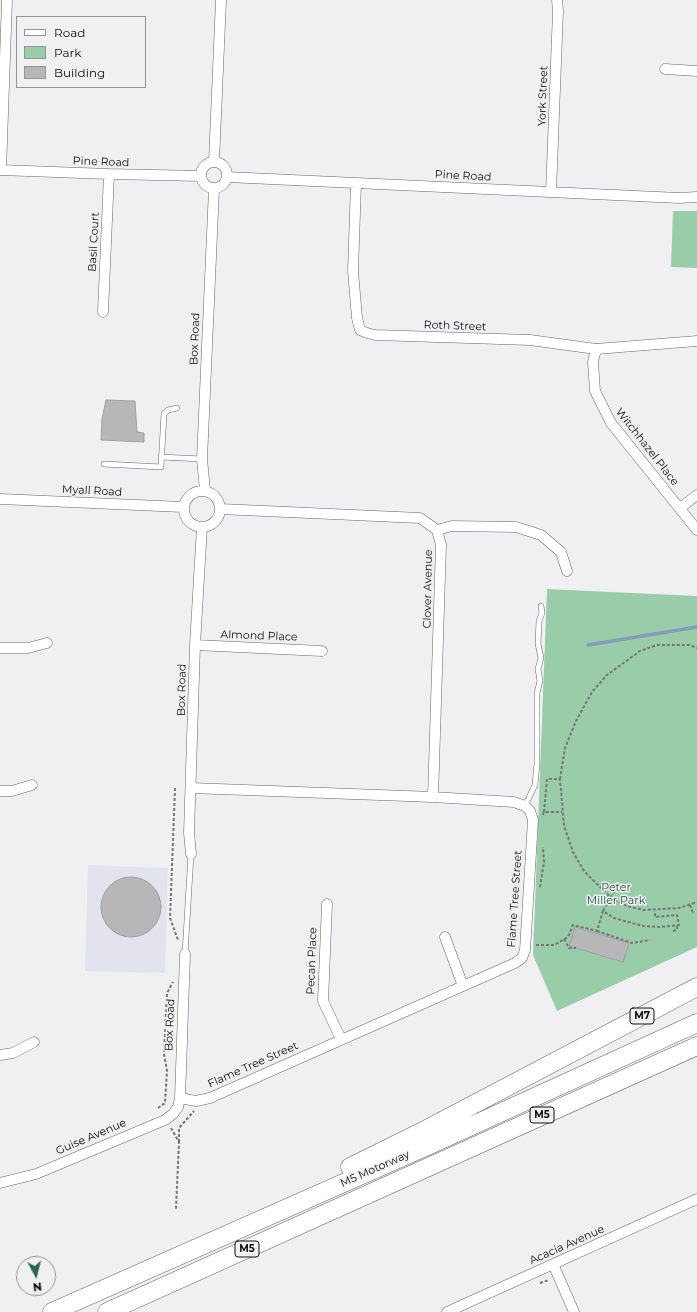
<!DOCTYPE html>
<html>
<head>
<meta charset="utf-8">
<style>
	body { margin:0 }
	#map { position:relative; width:697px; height:1312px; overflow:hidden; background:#f0f0f3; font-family:Montserrat,sans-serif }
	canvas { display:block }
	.legend { position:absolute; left:16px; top:16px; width:130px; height:72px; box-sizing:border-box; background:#f0f0f3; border:1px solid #959597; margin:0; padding:5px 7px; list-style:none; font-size:12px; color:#0c0c0d }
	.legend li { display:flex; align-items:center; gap:8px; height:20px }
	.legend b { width:20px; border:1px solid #959597 }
	.north { position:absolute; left:16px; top:1256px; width:40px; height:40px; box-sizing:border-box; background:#f0f0f3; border:1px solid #959597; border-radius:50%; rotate:173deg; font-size:11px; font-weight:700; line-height:16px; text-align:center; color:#0c0c0d }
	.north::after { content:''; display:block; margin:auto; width:14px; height:18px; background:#2c644c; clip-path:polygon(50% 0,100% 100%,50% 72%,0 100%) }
</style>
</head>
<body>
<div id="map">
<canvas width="697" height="1312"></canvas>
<ul class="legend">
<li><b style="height:5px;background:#fff"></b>Road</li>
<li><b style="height:11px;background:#99cdaa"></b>Park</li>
<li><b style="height:11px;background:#b7b6b8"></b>Building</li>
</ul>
<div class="north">N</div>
</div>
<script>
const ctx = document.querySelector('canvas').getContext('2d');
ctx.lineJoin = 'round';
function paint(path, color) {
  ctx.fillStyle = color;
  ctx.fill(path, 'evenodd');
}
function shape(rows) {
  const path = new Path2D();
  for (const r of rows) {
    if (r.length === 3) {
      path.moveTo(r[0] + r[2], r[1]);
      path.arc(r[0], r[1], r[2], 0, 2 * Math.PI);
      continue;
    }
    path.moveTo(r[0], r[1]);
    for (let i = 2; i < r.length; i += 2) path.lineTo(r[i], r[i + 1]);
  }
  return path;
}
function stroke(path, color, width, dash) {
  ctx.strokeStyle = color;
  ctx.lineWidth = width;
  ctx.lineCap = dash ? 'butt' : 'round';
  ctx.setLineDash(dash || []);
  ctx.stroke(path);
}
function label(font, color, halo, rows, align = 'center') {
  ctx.font = font + ' Montserrat,sans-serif';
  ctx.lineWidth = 3;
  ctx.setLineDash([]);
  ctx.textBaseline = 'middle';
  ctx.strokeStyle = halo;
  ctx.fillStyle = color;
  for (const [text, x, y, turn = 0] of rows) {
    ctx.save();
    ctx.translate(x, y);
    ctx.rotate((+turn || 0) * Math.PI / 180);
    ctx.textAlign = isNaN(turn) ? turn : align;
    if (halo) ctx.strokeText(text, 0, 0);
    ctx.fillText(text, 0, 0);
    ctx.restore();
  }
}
paint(shape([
	[88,865,168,868,165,973,85,971]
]), '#e2e3ec');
paint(shape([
	[673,211,697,211,697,268,671,267],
	[547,589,697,596,697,947,557,1011,533,955]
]), '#99cdaa');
stroke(shape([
	[588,645,697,627]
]), '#809eb6', 3.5);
const building = shape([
	[106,400,135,401,137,432,144,433,144,442,101,440,102,419,106,400],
	[131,907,30],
	[575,927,629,943,623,962,569,946,575,927]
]);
paint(building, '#b7b6b8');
stroke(building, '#a09fa1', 1);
const service = shape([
	[161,457,202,459],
	[104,464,161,467,164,414,168,410,177,408],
	[525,806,535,785,537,763,537,693,540,681,538,669,541,658,538,644,539,621,542,613,541,606],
	[185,954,191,854]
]);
const minor = shape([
	[665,69,697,71],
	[214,175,13],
	[214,162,221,0],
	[0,170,109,174,201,176],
	[1,170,7,0],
	[227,177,679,198,697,197],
	[356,183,353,271,357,318,360,330,367,333,375,335,530,340,596,349,697,341],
	[551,192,558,11,557,0],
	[103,312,109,174],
	[596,349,593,362,595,391,611,423,697,530],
	[205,490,202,459,214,189],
	[202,509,18],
	[0,499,183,507],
	[680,508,697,495],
	[220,509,420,518,437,530,441,545,433,797],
	[437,530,452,526,516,527,541,535,561,552,567,571],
	[195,645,322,651],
	[0,648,28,648,47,643],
	[0,791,12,791,32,785],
	[191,854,189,833,195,645,202,527],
	[327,904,323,1001,341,1039],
	[445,937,463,986],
	[0,1055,13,1053,34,1042],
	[180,1098,196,1101,210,1098,515,963,522,958,525,950,533,820,530,811,525,806,514,802,433,797,191,788],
	[0,1183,36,1174,165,1120,173,1114,178,1107,180,1098,185,954],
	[553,1264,574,1312],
	[447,1312,697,1199]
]);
const motorway = shape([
	[350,1167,425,1130,697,987],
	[52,1312,434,1143,697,1023],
	[107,1312,697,1046]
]);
stroke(service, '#656567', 6);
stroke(minor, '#656567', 11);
stroke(motorway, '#656567', 19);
stroke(shape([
	[560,779,565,748,576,721,592,692,607,675,640,651,657,645,689,645,697,648],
	[175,788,170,918,178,940],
	[544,812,547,779,560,779,564,826,573,852,584,871,611,898,627,906,644,910,679,908,697,902],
	[543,815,544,812,562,812],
	[540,887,544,862,543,847],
	[690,905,693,913],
	[603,911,613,893],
	[597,931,632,943,650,940],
	[673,931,677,930,677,925],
	[564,939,569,948,576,948],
	[536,945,554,945,568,937,573,925,597,931,603,911,614,918,643,926,660,927,679,925,677,915,655,917,655,911],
	[158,1108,165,1103,167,1071,164,1054,167,993,173,982],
	[171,1128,179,1142,176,1209],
	[179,1142,179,1128,194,1111],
	[540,1283,549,1280]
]), '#747476', 2, [3, 2]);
stroke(service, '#fff', 5);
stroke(minor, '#fff', 10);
stroke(motorway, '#fff', 18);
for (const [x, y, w] of [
	[642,1016,24],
	[542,1115,24],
	[247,1249,24]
]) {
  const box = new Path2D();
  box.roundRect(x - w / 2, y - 8, w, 16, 3);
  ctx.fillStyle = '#f0f0f3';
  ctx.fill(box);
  stroke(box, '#0c0c0d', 1);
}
label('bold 10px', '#0c0c0d', null, [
	["M7",642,1016],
	["M5",542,1115],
	["M5",247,1249]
]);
label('11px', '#0c0c0d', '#f0f0f3', [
	["York Street",543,96,-88],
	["Pine Road",101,162,2],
	["Pine Road",463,176,3],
	["Basil Court",94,242,-87],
	["Roth Street",455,326,2],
	["Box Road",195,339,-88],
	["Witchhazel Place",647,447,52],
	["Myall Road",92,491,3],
	["Clover Avenue",428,589,-89],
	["Almond Place",259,636,2],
	["Box Road",182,690,-89],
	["Flame Tree Street",515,899,-86],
	["Pecan Place",312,961,-88],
	["Box Road",170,1025,-88],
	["Flame Tree Street",253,1065,-24],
	["Guise Avenue",91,1137,-23],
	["M5 Motorway",375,1169,-24],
	["Acacia Avenue",567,1245,-24]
]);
label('11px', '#1b5634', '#f0f0f3', [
	["Peter",616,888],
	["Miller Park",616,901]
]);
</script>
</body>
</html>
